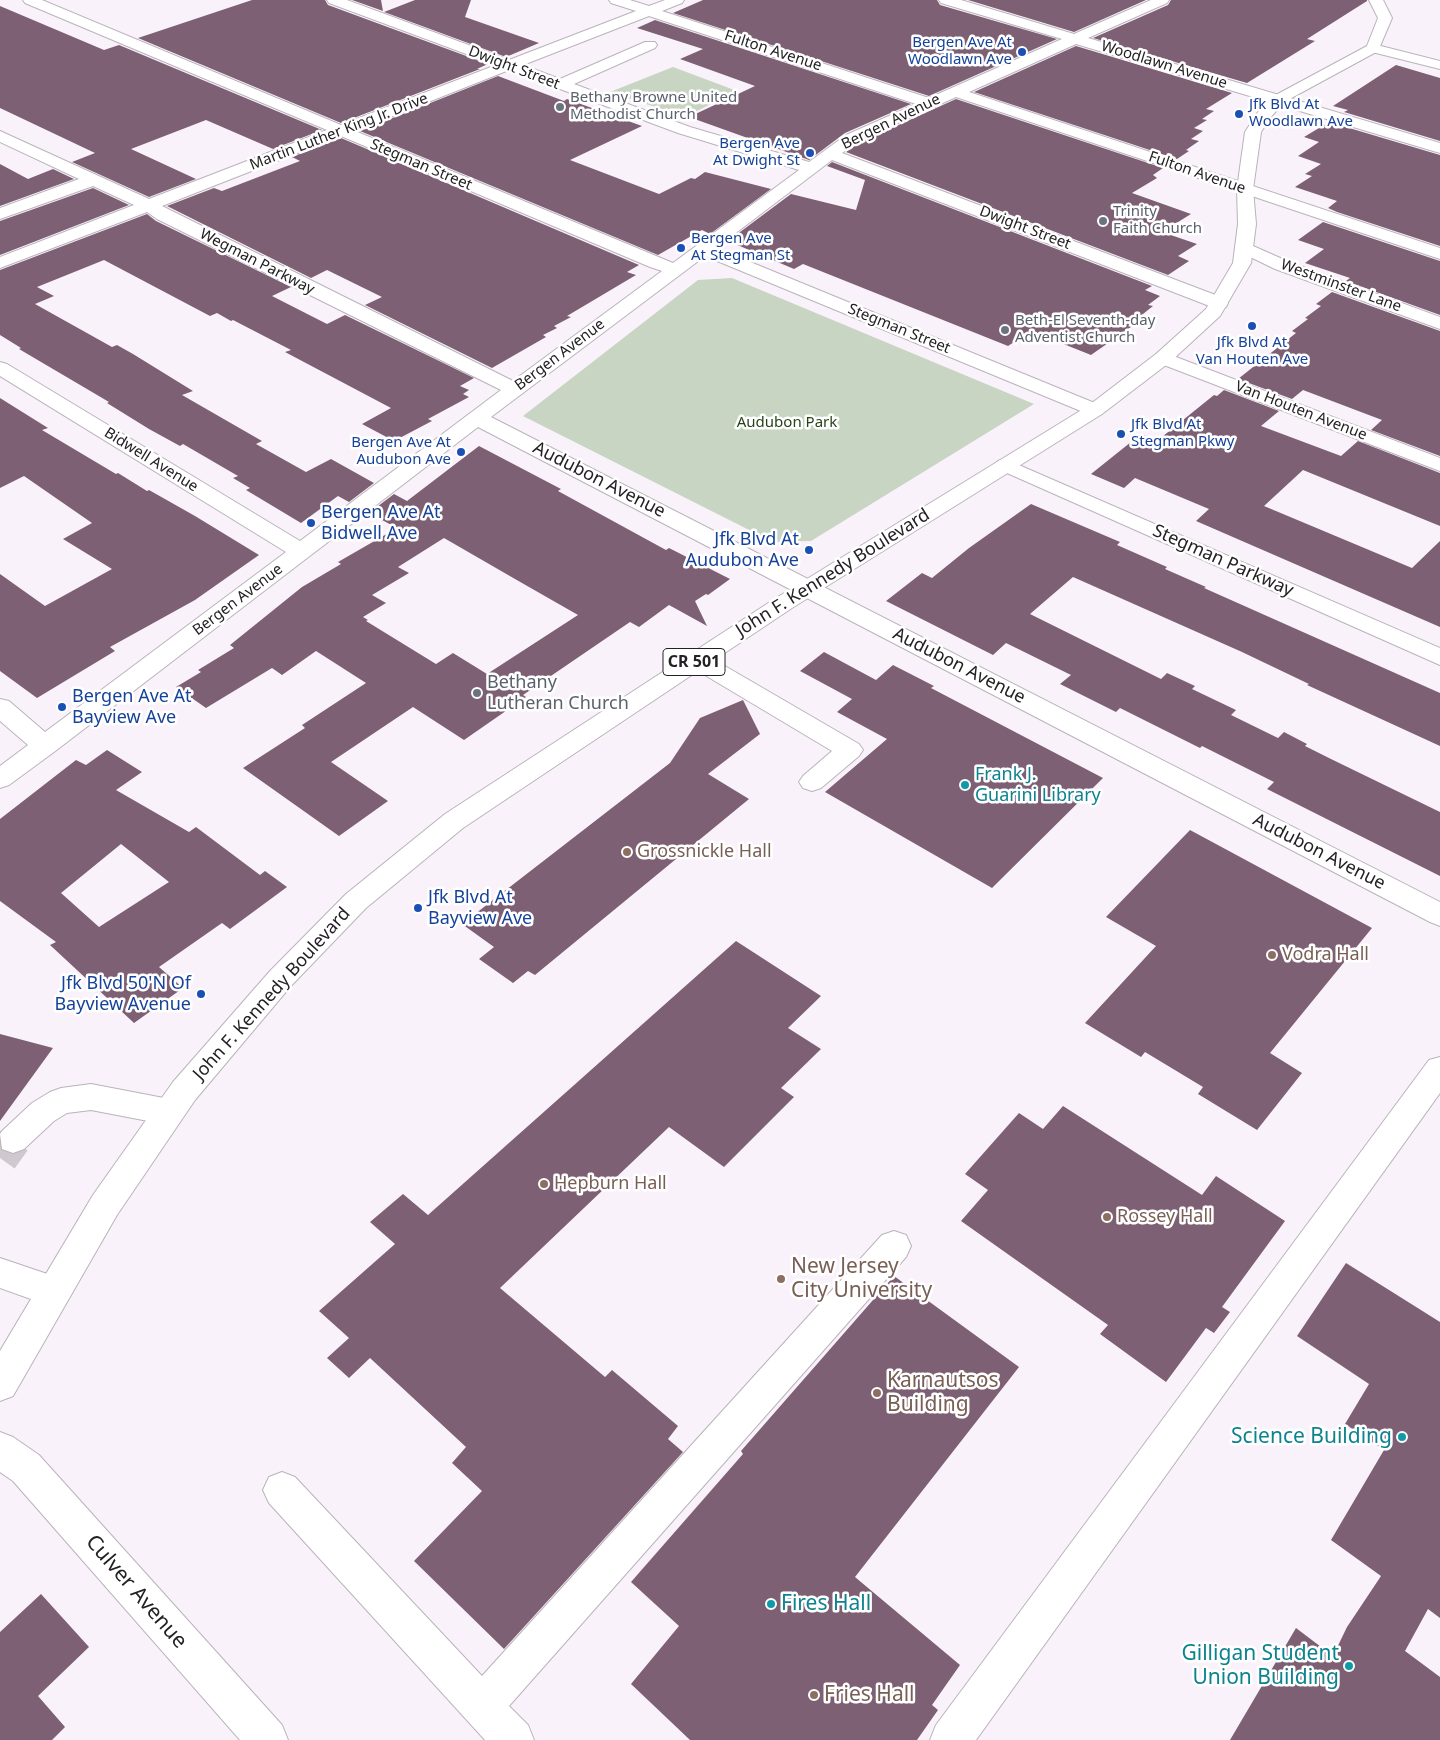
<!DOCTYPE html>
<html>
<head>
<meta charset="utf-8">
<style>
	body { margin:0 }
	canvas { display:block; background:#faf2fa }
</style>
</head>
<body>
<canvas width="1440" height="1740"></canvas>
<script>
const ctx = document.querySelector('canvas').getContext('2d');
ctx.lineJoin = 'round';
function paint(path, color) {
  ctx.fillStyle = color;
  ctx.fill(path, 'evenodd');
}
function shape(rows) {
  const path = new Path2D();
  for (const r of rows) {
    path.moveTo(r[0], r[1]);
    for (let i = 2; i < r.length; i += 2) path.lineTo(r[i], r[i + 1]);
  }
  return path;
}
function stroke(path, color, width, dash) {
  ctx.strokeStyle = color;
  ctx.lineWidth = width;
  ctx.lineCap = dash ? 'butt' : 'round';
  ctx.setLineDash(dash || []);
  ctx.stroke(path);
}
function label(font, color, halo, rows, align = 'center') {
  ctx.font = font + ' "Noto Sans",sans-serif';
  ctx.lineWidth = 5;
  ctx.setLineDash([]);
  ctx.textBaseline = 'middle';
  ctx.strokeStyle = halo;
  ctx.fillStyle = color;
  for (const [text, x, y, turn = 0] of rows) {
    ctx.save();
    ctx.translate(x, y);
    ctx.rotate((+turn || 0) * Math.PI / 180);
    ctx.textAlign = isNaN(turn) ? turn : align;
    if (halo) ctx.strokeText(text, 0, 0);
    ctx.fillText(text, 0, 0);
    ctx.restore();
  }
}
paint(shape([
	[673,67,737,91,685,117,610,92],
	[732,278,1034,404,811,541,773,542,523,416,698,280]
]), '#c8d5c3');
paint(shape([
	[252,0,325,0,328,5,488,64,477,69,480,69,341,123,138,38],
	[352,0,381,0,383,11],
	[415,0,471,0,465,17,539,43,506,57,384,12],
	[703,0,937,0,940,5,1057,39,929,96,673,13],
	[968,0,1146,0,1074,32],
	[1171,0,1367,0,1367,1,1307,39,1315,41,1247,83,1093,38,1168,5],
	[0,6,104,50,119,45,322,130,273,149,206,120,131,149,196,179,149,197,72,162,95,153,0,108],
	[655,20,911,104,845,133,809,160,689,117,755,86,680,59,703,49,637,28],
	[1076,46,1232,93,1206,109,1214,111,1202,119,1207,120,1194,128,1203,131,1191,139,1199,141,1186,150,1189,151,1177,159,974,92],
	[1396,65,1440,78,1440,141,1344,112,1348,110,1333,106],
	[498,76,564,101,567,99,642,126,570,160,659,194,691,178,695,179,705,172,771,189,710,234,702,230,658,255,360,131],
	[956,99,1163,168,1153,175,1157,178,1132,193,1191,214,1162,232,1197,244,1178,256,1189,261,1168,275,846,152,859,143],
	[1329,122,1440,155,1440,246,1337,212,1328,208,1337,201,1295,187,1312,176,1305,174,1321,164,1298,156,1319,142,1304,137],
	[341,138,639,265,627,272,636,275,567,316,571,317,554,326,557,328,543,335,546,337,492,368,365,305,382,297,327,270,311,278,167,206,214,188,222,191,300,161,292,157],
	[832,162,1152,286,1145,290,1160,296,1148,305,1153,306,1128,326,1131,327,1091,355,1031,331,1008,346,803,264,794,269,728,241,791,194,856,210,865,180,827,166],
	[0,164,28,179,53,169,74,179,0,206],
	[93,188,129,205,0,255,0,221],
	[147,214,156,221,291,287,272,296,327,324,345,315,474,378,460,386,469,390,463,394,469,397,428,419,432,421,394,441,362,424,391,408,285,352,291,350,233,320,231,321,217,313,210,316,104,260,37,287,54,296,35,304,112,347,117,345,133,354,193,391,182,395,262,441,256,444,306,472,331,459,374,483,349,502,338,496,301,523,246,490,250,488,233,478,238,476,183,444,180,446,149,429,107,403,109,402,19,349,21,348,0,335,0,270],
	[1323,222,1440,261,1440,315,1346,281,1350,278,1305,263,1324,249,1298,240],
	[1332,292,1440,331,1440,456,1371,430,1382,420,1303,390,1292,399,1238,379,1296,333,1292,331,1308,319,1305,318,1321,306,1316,304],
	[1224,390,1279,411,1261,426,1341,456,1358,441,1440,473,1440,526,1303,470,1264,506,1412,568,1440,541,1440,627,1196,521,1209,509,1135,478,1124,488,1091,474,1141,434,1157,441,1214,395,1217,396],
	[0,398,48,428,42,430,116,474,118,473,147,491,149,490,195,516,259,555,195,600,110,647,115,651,37,698,0,671,0,574,45,606,112,569,63,539,92,523,24,476,0,488],
	[479,446,561,489,558,491,666,550,669,548,730,579,708,595,706,594,695,601,707,626,669,605,639,627,630,622,523,695,526,697,464,740,413,707,331,762,388,801,339,836,243,768,305,728,302,725,366,683,316,651,282,675,272,668,206,708,176,687,201,672,198,670,234,648,230,645,302,587,341,564,338,562,397,528,369,513,394,494,407,501],
	[444,538,515,579,578,615,487,674,453,653,436,664,366,621,368,620,363,617,386,603,372,595,409,573,398,567],
	[1031,504,1120,542,1117,545,1167,567,1165,569,1206,587,1204,588,1440,693,1440,746,1307,685,1309,684,1242,652,1073,577,1030,614,1161,679,1167,673,1195,686,1192,689,1236,710,1231,715,1278,738,1284,732,1307,744,1305,746,1331,759,1440,812,1440,876,1267,789,1274,782,1202,746,1200,748,1120,708,1116,712,1060,684,1071,675,1006,643,993,655,886,601,922,573,932,578,969,548],
	[824,652,876,680,893,665,934,686,931,688,1103,778,992,888,825,792,887,739,837,712,852,699,800,671],
	[743,700,760,734,708,774,749,799,535,975,528,971,513,983,479,959,494,947,462,924,670,763,700,718],
	[107,750,142,772,116,790,189,832,196,827,260,875,265,871,287,887,230,929,222,923,159,967,183,988,134,1023,50,945,56,942,0,901,0,819,76,760,86,765],
	[121,844,169,882,99,927,61,893],
	[1190,830,1372,928,1270,1053,1302,1073,1257,1130,1198,1094,1203,1087,1145,1052,1141,1057,1085,1023,1156,946,1106,917],
	[736,941,821,996,788,1028,821,1049,781,1088,794,1097,724,1167,669,1127,500,1288,605,1377,612,1370,678,1426,668,1439,683,1452,504,1649,414,1561,482,1491,452,1463,466,1447,370,1358,349,1378,327,1358,349,1338,319,1311,395,1244,370,1222,403,1194,428,1215],
	[0,1034,53,1048,0,1121],
	[1063,1106,1202,1195,1216,1176,1285,1221,1222,1307,1230,1312,1214,1333,1206,1328,1166,1382,1100,1334,1108,1325,961,1221,988,1190,965,1174,1019,1113,1043,1129],
	[1346,1263,1440,1322,1440,1618,1428,1609,1405,1651,1440,1677,1440,1740,1230,1740,1296,1628,1333,1656,1347,1627,1381,1576,1331,1540,1384,1450,1345,1424,1369,1384,1297,1336],
	[894,1276,1019,1367,855,1577,960,1665,932,1705,938,1710,917,1740,690,1740,631,1684,679,1626,631,1582,743,1454,741,1451],
	[41,1594,89,1647,38,1696,65,1727,52,1740,0,1740,0,1632]
]), '#7d6074');
stroke(shape([
	[0,1158,13,1140]
]), '#cfc8cf', 36, [36, 18]);
const minor = shape([
	[23,0,42,0,341,125,496,65,329,3,327,0,347,0,509,60,636,11,611,3,609,0,630,0,649,6,665,0,684,0,682,3,662,11,929,98,1062,39,941,3,939,0,961,0,1074,34,1151,0,1169,0,1167,3,1088,38,1440,143,1440,153,1076,44,969,92,1440,248,1440,259,956,97,858,141,842,153,1226,299,1228,303,1226,307,1219,309,1212,307,832,160,716,248,1102,406,1105,410,1102,414,1095,416,1088,414,705,256,491,417,1440,902,1440,926,1430,922,478,427,54,752,9,785,0,788,0,766,28,745,0,721,0,699,9,701,45,732,286,552,0,376,0,362,7,364,300,541,501,390,157,219,147,212,0,268,0,257,134,205,93,186,0,219,0,208,79,179,0,142,0,131,149,199,327,130,25,3,23,0],
	[649,16,916,104,846,135,809,162,690,127,574,84,655,48,657,45,655,42,645,42,560,79,523,65,649,16],
	[509,70,678,133,799,170,673,263,355,131,509,70],
	[341,136,650,267,662,271,513,381,162,206,341,136],
	[1373,44,1440,61,1440,69,1368,51,1366,48,1368,45,1373,44],
	[1244,242,1287,261,1440,317,1440,329,1275,269,1238,251,1235,247,1238,243,1244,242],
	[1163,352,1440,458,1440,471,1156,362,1153,358,1156,354,1163,352],
	[1005,459,1440,648,1440,665,998,469,994,465,998,461,1005,459],
	[697,652,706,655,859,744,863,750,859,756,821,788,812,791,803,788,799,782,803,776,832,751,688,665,685,660,688,655,697,652],
	[1440,1057,1440,1093,976,1740,930,1740,936,1725,1429,1060,1440,1057],
	[91,1084,169,1099,180,1103,185,1112,180,1121,169,1125,91,1110,67,1113,54,1121,24,1149,13,1153,2,1149,0,1134,2,1131,32,1103,50,1092,61,1088,91,1084],
	[894,1231,906,1235,911,1246,906,1257,509,1706,528,1725,534,1740,485,1740,269,1503,263,1490,269,1477,282,1472,295,1477,482,1676,882,1235,894,1231],
	[0,1258,65,1280,70,1291,65,1302,53,1307,0,1288,0,1258],
	[0,1432,13,1437,39,1455,282,1725,288,1740,240,1740,13,1481,0,1472,0,1432]
]);
const major = shape([
	[1369,0,1383,0,1392,18,1378,51,1284,102,1270,118,1261,132,1253,189,1256,224,1251,263,1220,316,1170,362,1102,414,792,608,463,828,366,908,290,987,195,1100,117,1215,13,1396,0,1401,0,1351,93,1195,173,1082,270,971,346,894,445,814,776,598,1088,406,1156,354,1206,309,1233,263,1238,224,1237,189,1245,132,1258,112,1274,96,1367,46,1378,18,1369,0]
]);
stroke(minor, '#bab3bb', 2);
stroke(major, '#bab3bb', 2);
paint(minor, '#fff');
paint(major, '#fff');
for (const [x, y, r, color] of [
	[1022,52,5,"#1a4fb4"],
	[560,107,5,"#6b7280"],
	[1239,114,5,"#1a4fb4"],
	[810,153,5,"#1a4fb4"],
	[1103,221,5,"#6b7280"],
	[681,248,5,"#1a4fb4"],
	[1252,326,5,"#1a4fb4"],
	[1005,330,5,"#6b7280"],
	[1121,434,5,"#1a4fb4"],
	[461,452,5,"#1a4fb4"],
	[311,523,5,"#1a4fb4"],
	[809,550,5,"#1a4fb4"],
	[477,693,5,"#6b7280"],
	[62,707,5,"#1a4fb4"],
	[965,785,5,"#0f9aa8"],
	[627,852,5,"#8d6e63"],
	[418,908,5,"#1a4fb4"],
	[1272,955,5,"#8d6e63"],
	[201,994,5,"#1a4fb4"],
	[544,1184,5,"#8d6e63"],
	[1107,1217,5,"#8d6e63"],
	[781,1279,5,"#8d6e63"],
	[877,1393,5,"#8d6e63"],
	[1402,1437,5,"#0f9aa8"],
	[771,1604,5,"#0f9aa8"],
	[1349,1666,5,"#0f9aa8"],
	[814,1695,5,"#8d6e63"]
]) {
  const dot = new Path2D();
  dot.arc(x, y, r, 0, 2 * Math.PI);
  ctx.fillStyle = color;
  ctx.fill(dot);
  stroke(dot, '#fff', 2);
}
label('15px', '#164399', '#fff', [
	["Bergen Ave At",1012,43],
	["Woodlawn Ave",1012,60],
	["Jfk Blvd At",1249,105,"left"],
	["Woodlawn Ave",1249,122,"left"],
	["Bergen Ave",800,144],
	["At Dwight St",800,161],
	["Bergen Ave",691,239,"left"],
	["At Stegman St",691,256,"left"],
	["Jfk Blvd At",1252,343,"center"],
	["Van Houten Ave",1252,360,"center"],
	["Jfk Blvd At",1131,425,"left"],
	["Stegman Pkwy",1131,442,"left"],
	["Bergen Ave At",451,443],
	["Audubon Ave",451,460]
], 'right');
label('15px', '#242124', '#fff', [
	["Fulton Avenue",773,51,18],
	["Woodlawn Avenue",1164,65,17],
	["Dwight Street",514,68,21],
	["Bergen Avenue",891,122,-26],
	["Martin Luther King Jr. Drive",339,132,-21],
	["Stegman Street",421,165,23],
	["Fulton Avenue",1197,173,19],
	["Dwight Street",1025,228,21],
	["Wegman Parkway",257,262,27],
	["Westminster Lane",1341,286,20],
	["Stegman Street",899,329,22],
	["Bergen Avenue",560,355,-37],
	["Van Houten Avenue",1301,411,21],
	["Bidwell Avenue",151,460,32],
	["Bergen Avenue",238,600,-37]
]);
label('15px', '#5b616d', '#fff', [
	["Bethany Browne United",570,98],
	["Methodist Church",570,115],
	["Trinity",1113,212],
	["Faith Church",1113,229],
	["Beth-El Seventh-day",1015,321],
	["Adventist Church",1015,338]
], 'left');
label('15px', '#264318', '#fff', [
	["Audubon Park",787,423]
]);
for (const [x, y, w] of [
	[694,662,62]
]) {
  const box = new Path2D();
  box.roundRect(x - w / 2, y - 13.5, w, 27, 4);
  ctx.fillStyle = '#fff';
  ctx.fill(box);
  stroke(box, '#242124', 1);
}
label('bold 16px', '#242124', null, [
	["CR 501",694,662]
]);
label('18px', '#242124', '#fff', [
	["Audubon Avenue",599,480,27],
	["Stegman Parkway",1223,561,24],
	["John F. Kennedy Boulevard",833,573,-32],
	["Audubon Avenue",959,666,27],
	["Audubon Avenue",1319,852,27],
	["John F. Kennedy Boulevard",272,994,-48]
]);
label('18px', '#164399', '#fff', [
	["Bergen Ave At",321,513],
	["Bidwell Ave",321,534],
	["Jfk Blvd At",799,540,"right"],
	["Audubon Ave",799,561,"right"],
	["Bergen Ave At",72,697],
	["Bayview Ave",72,718],
	["Jfk Blvd At",428,898],
	["Bayview Ave",428,919],
	["Jfk Blvd 50'N Of",191,984,"right"],
	["Bayview Avenue",191,1005,"right"]
], 'left');
label('18px', '#5b616d', '#fff', [
	["Bethany",487,683],
	["Lutheran Church",487,704]
], 'left');
label('18px', '#0d838f', '#fff', [
	["Frank J.",975,775],
	["Guarini Library",975,796]
], 'left');
label('18px', '#785e54', '#fff', [
	["Grossnickle Hall",637,852],
	["Vodra Hall",1282,955],
	["Hepburn Hall",554,1184],
	["Rossey Hall",1117,1217]
], 'left');
label('21px', '#785e54', '#fff', [
	["New Jersey",791,1267],
	["City University",791,1291],
	["Karnautsos",887,1381],
	["Building",887,1405],
	["Fries Hall",824,1695]
], 'left');
label('21px', '#0d838f', '#fff', [
	["Science Building",1392,1437],
	["Fires Hall",781,1604,"left"],
	["Gilligan Student",1339,1654],
	["Union Building",1339,1678]
], 'right');
label('21px', '#242124', '#fff', [
	["Culver Avenue",136,1592,49]
]);
</script>
</body>
</html>
